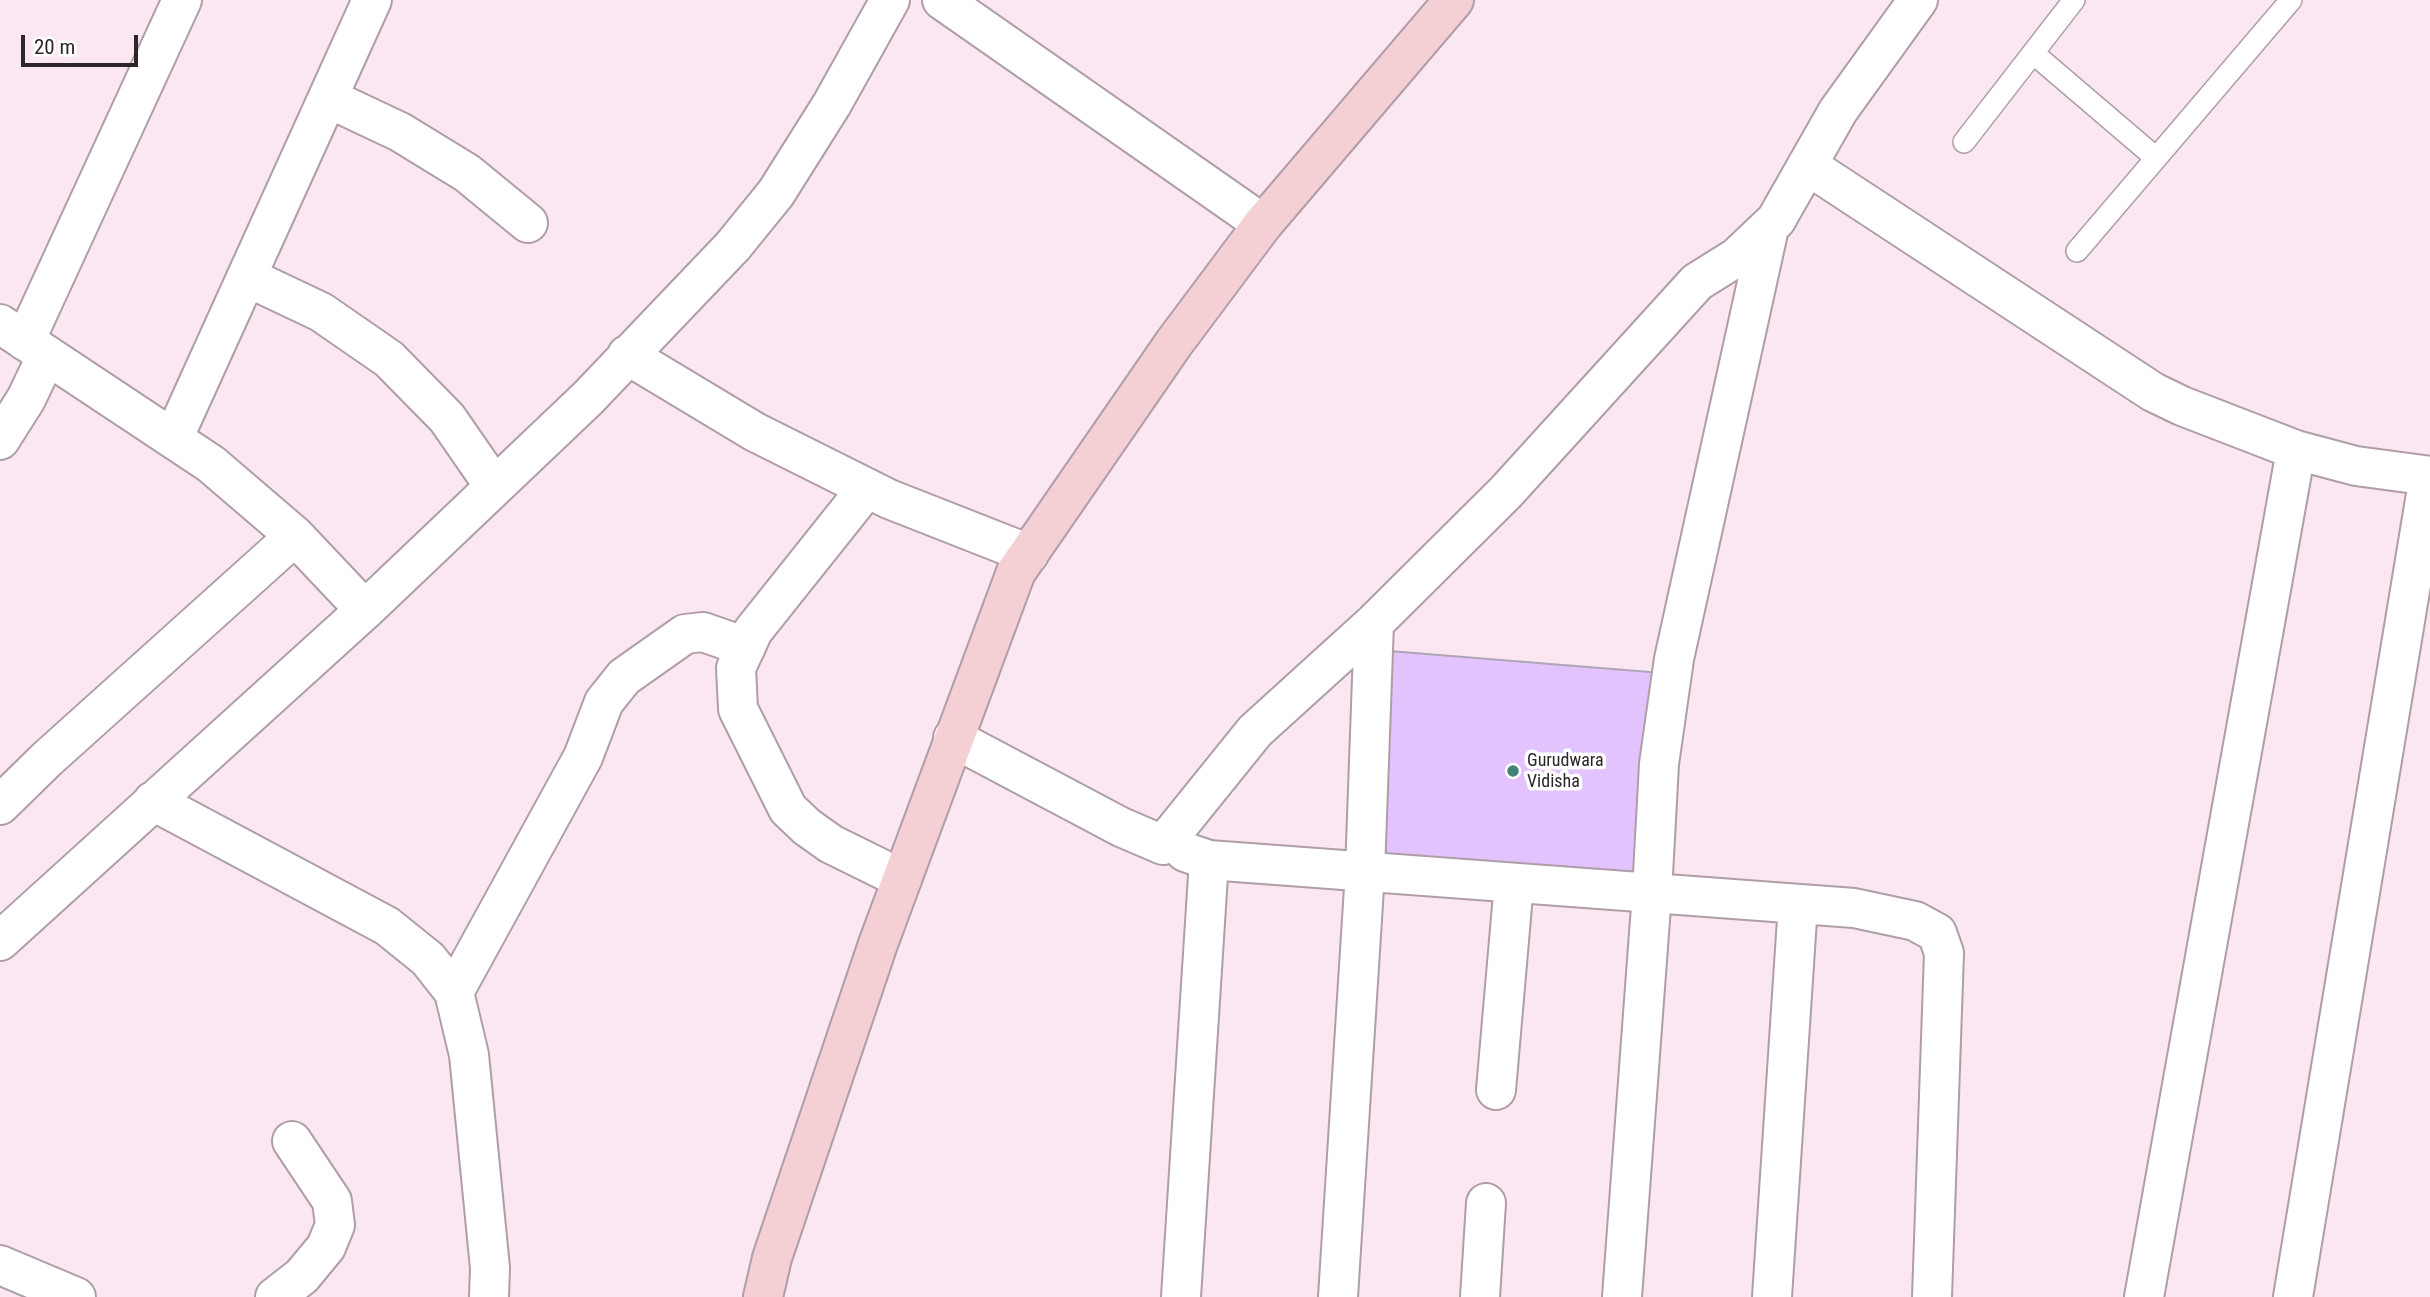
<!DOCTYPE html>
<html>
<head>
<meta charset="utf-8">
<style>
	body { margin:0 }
	#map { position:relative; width:2430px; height:1297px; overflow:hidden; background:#fbe7f2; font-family:"Roboto Condensed",sans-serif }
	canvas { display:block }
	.scale { position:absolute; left:21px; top:35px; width:117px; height:32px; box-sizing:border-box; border:4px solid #2c2529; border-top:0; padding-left:9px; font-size:21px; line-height:24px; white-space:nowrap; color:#2c2529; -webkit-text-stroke:5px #fff; paint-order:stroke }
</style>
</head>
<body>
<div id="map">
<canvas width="2430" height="1297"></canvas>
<div class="scale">20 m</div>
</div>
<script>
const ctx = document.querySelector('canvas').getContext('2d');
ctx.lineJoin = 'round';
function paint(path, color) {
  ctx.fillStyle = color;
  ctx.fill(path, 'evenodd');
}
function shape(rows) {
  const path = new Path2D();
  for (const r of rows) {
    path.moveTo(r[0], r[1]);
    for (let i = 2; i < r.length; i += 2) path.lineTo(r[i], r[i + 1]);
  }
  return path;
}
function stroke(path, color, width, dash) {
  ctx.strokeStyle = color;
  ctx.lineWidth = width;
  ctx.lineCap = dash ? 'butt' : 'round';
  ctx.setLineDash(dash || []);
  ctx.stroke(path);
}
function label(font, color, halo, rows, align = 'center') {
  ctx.font = font + ' "Roboto Condensed",sans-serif';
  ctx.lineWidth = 7;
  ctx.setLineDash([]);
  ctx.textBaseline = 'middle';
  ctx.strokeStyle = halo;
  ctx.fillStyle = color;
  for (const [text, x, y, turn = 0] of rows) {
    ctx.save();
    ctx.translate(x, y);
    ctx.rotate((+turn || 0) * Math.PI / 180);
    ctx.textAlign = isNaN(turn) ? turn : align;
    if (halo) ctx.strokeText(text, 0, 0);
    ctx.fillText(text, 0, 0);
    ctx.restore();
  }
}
const building = shape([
	[1377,650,1662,673,1642,886,1368,869,1377,650]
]);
paint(building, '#e3c3fd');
stroke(building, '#aea5b6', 2);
const lane = shape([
	[2033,53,2156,158],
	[1964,142,2074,0],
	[2077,251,2291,0]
]);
const street = shape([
	[942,0,1263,224],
	[328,98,400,132,467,173,528,223],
	[1807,165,2153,392,2182,406,2296,450,2356,466,2430,476],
	[247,277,321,312,389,359,447,418,494,486],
	[0,324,211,464,295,536,365,610],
	[25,341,182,0],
	[627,355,755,432,889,499,1029,554],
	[173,439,372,0],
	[0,440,26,399,47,355],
	[867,488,753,631,736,668,738,709,788,809,807,827,831,844,902,879],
	[953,738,1121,827,1163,845,1255,731,1374,623,1506,492,1697,282,1737,257,1776,220,1838,111,1918,0],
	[153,801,387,926,428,959,454,992,469,1055,490,1268,489,1297],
	[0,805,47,759,295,536],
	[1209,860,1854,908,1915,921,1937,933,1944,953,1932,1297],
	[0,941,365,610,588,398,733,246,776,193,832,104,890,0],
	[454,992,583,757,604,702,624,677,685,634,703,632,746,647],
	[1496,1090,1514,883],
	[0,1265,76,1297],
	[275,1297,302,1276,326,1247,335,1225,332,1201,292,1141],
	[1181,1297,1209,860,1185,852],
	[1338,1297,1365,872,1374,623],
	[1480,1297,1486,1203],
	[1622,1297,1652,893,1659,764,1674,659,1769,228],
	[1772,1297,1798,904],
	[2144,1297,2296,450],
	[2293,1297,2429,476]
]);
const secondary = shape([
	[763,1297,772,1258,878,944,1016,572,1174,343,1263,224,1454,0]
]);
stroke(lane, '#af9da7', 24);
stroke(street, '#af9da7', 42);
stroke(secondary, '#af9da7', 42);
stroke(lane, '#fff', 21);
stroke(street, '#fff', 38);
stroke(secondary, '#f4d0d5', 38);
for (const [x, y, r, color] of [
	[1513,771,7,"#418477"]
]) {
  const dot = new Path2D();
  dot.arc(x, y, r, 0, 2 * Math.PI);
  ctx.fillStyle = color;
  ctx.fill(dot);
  stroke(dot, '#fff', 2.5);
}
label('18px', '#2c2529', '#fff', [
	["Gurudwara",1527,761],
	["Vidisha",1527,782]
], 'left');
</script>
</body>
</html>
